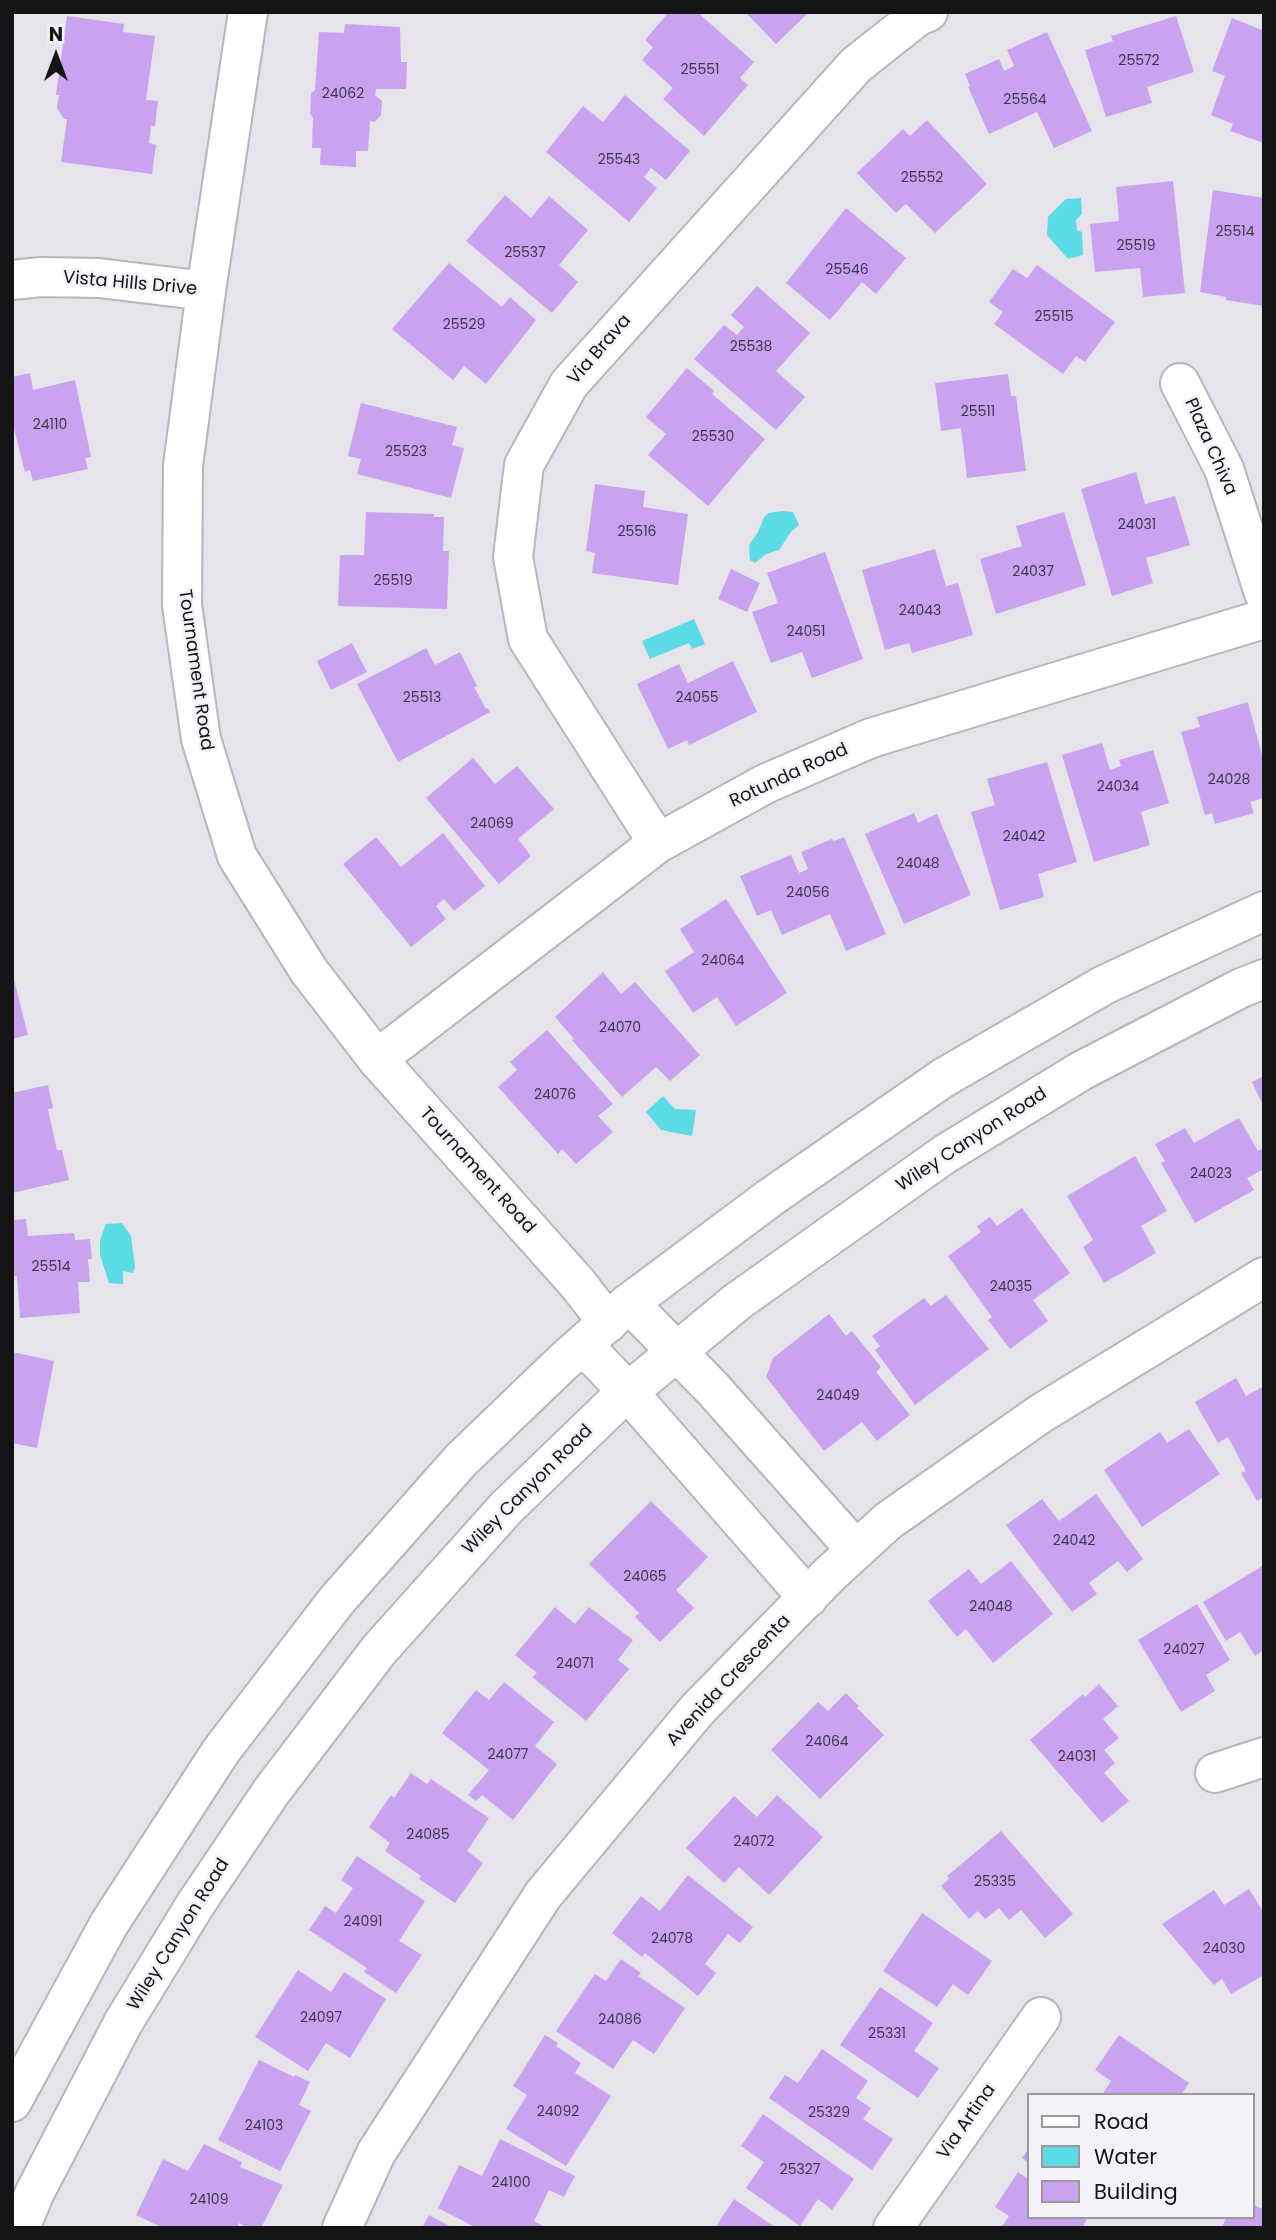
<!DOCTYPE html>
<html>
<head>
<meta charset="utf-8">
<style>
	body { margin:0 }
	#map { position:relative; width:1276px; height:2240px; overflow:hidden; background:#e6e3ea; font-family:Poppins,sans-serif }
	canvas { display:block }
	.frame { position:absolute; inset:0; border:14px solid #141315; pointer-events:none }
	.legend { position:absolute; left:1027px; top:2093px; width:228px; height:126px; box-sizing:border-box; background:#f4f1f7; border:2px solid #9a989d; margin:0; padding:9px 12px; list-style:none; font-size:21px; color:#141315 }
	.legend li { display:flex; align-items:center; gap:14px; height:35px }
	.legend b { width:35px; border:2px solid #9a989d }
	.north { position:absolute; left:21px; top:21px; width:70px; height:70px; -webkit-text-stroke:5px #f4f1f7; paint-order:stroke; rotate:0deg; font-size:19px; font-weight:700; line-height:28px; text-align:center; color:#141315 }
	.north::after { content:''; display:block; margin:auto; width:24px; height:32px; background:#141315; clip-path:polygon(50% 0,100% 100%,50% 72%,0 100%) }
</style>
</head>
<body>
<div id="map">
<canvas width="1276" height="2240"></canvas>
<div class="frame"></div>
<ul class="legend">
<li><b style="height:9px;background:#fff"></b>Road</li>
<li><b style="height:19px;background:#5bdbe6"></b>Water</li>
<li><b style="height:19px;background:#c9a3ef"></b>Building</li>
</ul>
<div class="north">N</div>
</div>
<script>
const ctx = document.querySelector('canvas').getContext('2d');
ctx.lineJoin = 'round';
function paint(path, color) {
  ctx.fillStyle = color;
  ctx.fill(path, 'evenodd');
}
function shape(rows) {
  const path = new Path2D();
  for (const r of rows) {
    path.moveTo(r[0], r[1]);
    for (let i = 2; i < r.length; i += 2) path.lineTo(r[i], r[i + 1]);
  }
  return path;
}
function stroke(path, color, width, dash) {
  ctx.strokeStyle = color;
  ctx.lineWidth = width;
  ctx.lineCap = dash ? 'butt' : 'round';
  ctx.setLineDash(dash || []);
  ctx.stroke(path);
}
function label(font, color, halo, rows, align = 'center') {
  ctx.font = font + ' Poppins,sans-serif';
  ctx.lineWidth = 5;
  ctx.setLineDash([]);
  ctx.textBaseline = 'middle';
  ctx.strokeStyle = halo;
  ctx.fillStyle = color;
  for (const [text, x, y, turn = 0] of rows) {
    ctx.save();
    ctx.translate(x, y);
    ctx.rotate((+turn || 0) * Math.PI / 180);
    ctx.textAlign = isNaN(turn) ? turn : align;
    if (halo) ctx.strokeText(text, 0, 0);
    ctx.fillText(text, 0, 0);
    ctx.restore();
  }
}
paint(shape([
	[1081,198,1082,214,1076,220,1077,230,1082,232,1083,255,1068,259,1047,235,1048,217,1066,199],
	[782,511,793,512,799,525,791,532,779,550,766,554,755,563,750,560,749,545,758,532,764,517,769,513],
	[694,619,705,644,692,649,689,643,650,659,642,641],
	[663,1096,675,1109,696,1110,692,1136,661,1130,646,1112],
	[122,1223,131,1236,135,1267,133,1273,123,1271,123,1284,109,1283,100,1255,100,1240,106,1224]
]), '#5bdbe6');
paint(shape([
	[669,12,697,12,754,62,740,78,748,85,704,136,663,99,673,88,642,60,653,47,645,40],
	[745,12,809,12,776,44],
	[67,16,124,24,123,32,155,36,146,100,158,101,155,126,151,126,149,143,156,145,152,174,61,162,67,119,64,119,57,108,59,95,56,95],
	[1176,16,1194,72,1147,87,1152,103,1106,117,1085,50,1113,41,1111,36],
	[1232,18,1264,31,1264,143,1230,131,1233,124,1211,115,1225,76,1212,71],
	[345,24,400,27,401,62,407,62,406,89,376,89,375,95,382,101,381,115,375,122,370,121,368,151,356,151,356,167,320,165,321,148,312,148,313,118,310,114,311,93,315,90,319,32,344,33],
	[1047,32,1092,131,1054,148,1037,112,989,134,968,87,970,86,965,74,999,59,1004,71,1014,66,1007,50],
	[625,95,690,151,666,180,651,168,644,177,657,188,629,222,546,152,583,106,603,122],
	[927,120,987,184,935,233,906,204,896,213,857,173,903,129,910,136],
	[1173,181,1185,293,1143,297,1140,268,1095,272,1090,224,1119,221,1116,187],
	[1213,190,1264,198,1264,306,1226,300,1226,297,1200,292],
	[505,195,531,218,549,196,588,230,559,265,578,282,552,313,466,241],
	[846,208,906,258,876,294,862,282,830,320,786,283],
	[449,263,502,307,510,297,536,320,486,384,464,366,453,380,392,329],
	[1037,265,1115,322,1085,362,1076,356,1063,374,994,324,1003,312,989,302,1013,269,1027,278],
	[757,286,810,333,776,371,805,397,776,430,694,359,724,325,737,335,744,327,731,315],
	[687,368,714,391,712,394,765,439,708,506,648,455,666,434,646,417],
	[30,373,33,390,75,380,91,457,85,458,88,469,33,481,30,470,25,472,12,421,12,377],
	[1008,374,1011,396,1016,396,1026,471,967,478,961,428,941,431,935,383],
	[361,403,457,427,452,445,464,448,451,498,357,474,361,459,348,456],
	[1136,472,1145,504,1175,496,1190,545,1146,558,1153,583,1112,596,1081,489],
	[595,484,645,491,643,507,688,514,678,585,592,573,595,553,586,551],
	[366,512,434,514,434,517,444,517,443,551,449,551,447,609,338,606,340,555,364,555],
	[1064,512,1086,585,996,614,980,559,1022,546,1016,526],
	[935,549,946,586,958,583,973,635,912,653,909,643,885,650,862,570],
	[825,552,863,659,812,678,802,652,771,663,752,612,778,603,767,573],
	[731,569,760,583,747,612,718,599],
	[352,643,367,672,331,690,317,661],
	[426,648,435,665,460,652,477,686,474,687,486,709,488,708,490,712,398,762,357,684],
	[733,661,757,712,689,745,687,740,668,749,637,684,679,664,688,683],
	[1248,702,1264,763,1264,798,1250,802,1254,813,1215,824,1212,813,1205,815,1181,732,1200,727,1197,717],
	[1102,743,1110,770,1121,766,1119,760,1153,750,1169,803,1141,812,1150,845,1094,862,1062,755],
	[473,758,495,784,517,766,554,809,518,839,531,856,499,884,426,798],
	[1047,762,1077,862,1038,874,1044,897,1000,910,971,812,995,805,987,779],
	[914,813,918,823,937,814,971,895,904,924,865,834],
	[443,833,485,886,454,911,444,899,436,906,446,919,411,947,343,864,376,837,401,867],
	[844,837,886,934,846,951,830,914,782,935,771,910,757,916,740,876,791,855,799,873,808,869,801,852,832,839,834,841],
	[726,899,787,993,736,1026,717,997,693,1013,665,971,694,952,680,929],
	[12,972,28,1035,12,1039],
	[603,972,621,994,635,982,700,1055,670,1081,656,1067,622,1097,572,1040,574,1039,555,1017],
	[547,1030,613,1104,598,1116,613,1132,576,1164,562,1149,558,1154,498,1087,517,1070,510,1062],
	[1264,1076,1264,1107,1252,1082],
	[48,1085,53,1108,48,1109,57,1150,62,1150,69,1180,12,1193,12,1093],
	[1239,1118,1258,1151,1261,1149,1264,1154,1264,1169,1247,1178,1254,1190,1195,1223,1161,1163,1165,1161,1155,1144,1185,1128,1194,1143],
	[1135,1156,1167,1211,1141,1226,1156,1253,1104,1283,1083,1247,1093,1240,1067,1196],
	[1022,1208,1070,1273,1033,1300,1048,1321,1010,1349,988,1320,992,1317,948,1256,981,1232,977,1226,990,1217,997,1226],
	[26,1219,28,1236,74,1233,75,1240,90,1239,92,1259,88,1259,90,1282,78,1282,80,1313,20,1318,17,1276,12,1276,12,1220],
	[946,1295,989,1349,915,1405,875,1350,880,1346,872,1336,924,1298,931,1306],
	[829,1314,846,1336,852,1331,881,1367,876,1372,910,1415,877,1441,862,1422,824,1451,766,1377,773,1358],
	[12,1352,54,1361,37,1448,12,1443],
	[1236,1378,1246,1396,1264,1386,1264,1497,1257,1501,1241,1473,1246,1471,1228,1437,1218,1443,1195,1402],
	[1189,1429,1220,1474,1142,1527,1104,1470,1160,1432,1167,1443],
	[1096,1494,1143,1559,1127,1572,1118,1561,1089,1583,1097,1594,1072,1612,1006,1525,1042,1499,1059,1521],
	[651,1501,708,1557,676,1590,694,1608,660,1642,635,1617,639,1613,589,1564],
	[1011,1561,1053,1614,993,1663,966,1629,957,1637,928,1601,969,1569,981,1584],
	[1264,1565,1264,1650,1255,1656,1240,1632,1226,1641,1203,1602],
	[1197,1604,1230,1660,1206,1675,1215,1691,1181,1712,1138,1640],
	[555,1607,575,1624,589,1607,633,1640,618,1660,629,1669,586,1721,532,1677,537,1673,515,1655],
	[504,1682,554,1722,535,1746,557,1764,513,1820,482,1795,476,1801,468,1795,489,1770,442,1733,476,1690,489,1700],
	[1099,1684,1118,1706,1103,1719,1119,1738,1104,1750,1115,1763,1104,1773,1129,1801,1102,1823,1030,1740,1083,1694,1085,1697],
	[846,1693,859,1706,857,1708,884,1735,820,1799,771,1750,818,1702,828,1711],
	[411,1773,427,1784,431,1779,489,1818,467,1851,483,1863,455,1903,419,1879,421,1876,385,1851,390,1843,369,1827,391,1795,394,1798],
	[777,1795,823,1837,769,1895,739,1867,724,1883,686,1848,734,1796,757,1817],
	[1001,1831,1073,1914,1045,1938,1021,1910,1009,1920,999,1908,985,1919,978,1911,969,1919,941,1886,949,1879,947,1876],
	[357,1856,425,1901,399,1941,422,1955,396,1993,364,1972,367,1968,309,1930,325,1906,336,1913,353,1888,341,1880],
	[688,1875,753,1927,740,1943,728,1934,705,1964,716,1973,698,1996,645,1953,642,1957,612,1933,641,1896,660,1911],
	[1249,1889,1264,1913,1264,1975,1231,1994,1222,1979,1214,1985,1162,1924,1214,1890,1224,1905],
	[922,1913,992,1961,968,1995,953,1984,937,2007,883,1971],
	[621,1959,641,1973,638,1976,685,2008,654,2054,633,2040,613,2069,556,2031,595,1974,606,1981],
	[298,1970,331,1992,344,1972,386,1999,350,2058,326,2043,308,2071,255,2037],
	[880,1987,933,2023,914,2051,939,2068,918,2098,840,2045],
	[545,2035,558,2043,556,2046,581,2063,575,2073,611,2096,566,2166,506,2129,527,2095,513,2086],
	[1119,2035,1189,2083,1181,2095,1102,2095,1111,2081,1095,2070],
	[822,2049,868,2081,856,2098,871,2108,863,2119,893,2139,872,2170,769,2098,785,2075,798,2083],
	[259,2060,294,2077,295,2075,310,2082,299,2105,311,2111,280,2171,218,2140],
	[763,2114,854,2179,832,2210,818,2199,800,2226,746,2188,764,2162,741,2146],
	[500,2139,575,2176,564,2197,549,2190,534,2221,546,2228,477,2228,438,2208,459,2165,482,2176],
	[204,2144,242,2162,240,2167,283,2185,261,2228,249,2228,239,2223,237,2228,163,2228,136,2215,163,2159,188,2171],
	[1029,2148,1029,2163,1022,2158],
	[1018,2172,1029,2180,1029,2217,1084,2217,1087,2219,1082,2228,1001,2228,1009,2216,995,2207],
	[734,2199,776,2228,715,2228],
	[1253,2204,1264,2210,1264,2228,1222,2228,1226,2217,1253,2217],
	[429,2215,453,2228,422,2228]
]), '#c9a3ef');
const minor = shape([
	[12,280,41,277,99,278,206,291],
	[1180,383,1224,469,1264,593],
	[658,843,528,639,513,557,524,465,569,384,856,65,918,16,928,12],
	[377,1059,658,843,765,784,871,738,1264,619],
	[629,1303,713,1389,856,1550],
	[583,1345,628,1392,808,1598],
	[1215,1773,1264,1757],
	[342,2228,376,2153,543,1895,697,1710,830,1574,888,1521,1040,1414,1264,1277],
	[893,2228,1041,2017]
]);
const tertiary = shape([
	[248,12,206,291,183,466,182,605,201,739,237,856,309,971,377,1059,578,1284,608,1323]
]);
const secondary = shape([
	[12,2102,109,1924,221,1751,337,1600,461,1460,562,1363,629,1303,771,1197,943,1078,1104,985,1264,911],
	[20,2228,35,2192,123,2023,195,1905,271,1792,379,1650,506,1508,616,1402,738,1301,945,1154,1081,1071,1241,988,1264,979]
]);
stroke(minor, '#b8b5bb', 42);
stroke(tertiary, '#b8b5bb', 42);
stroke(secondary, '#b8b5bb', 42);
stroke(minor, '#fff', 38);
stroke(tertiary, '#fff', 38);
stroke(secondary, '#fff', 38);
label('14px', '#41374c', null, [
	["25572",1139,61],
	["25551",700,70],
	["24062",343,94],
	["25564",1025,100],
	["25543",619,160],
	["25552",922,178],
	["25514",1235,232],
	["25519",1136,246],
	["25537",525,253],
	["25546",847,270],
	["25515",1054,317],
	["25529",464,325],
	["25538",751,347],
	["25511",978,412],
	["24110",50,425],
	["25530",713,437],
	["25523",406,452],
	["24031",1137,525],
	["25516",637,532],
	["24037",1033,572],
	["25519",393,581],
	["24043",920,611],
	["24051",806,632],
	["25513",422,698],
	["24055",697,698],
	["24028",1229,780],
	["24034",1118,787],
	["24069",492,824],
	["24042",1024,837],
	["24048",918,864],
	["24056",808,893],
	["24064",723,961],
	["24070",620,1028],
	["24076",555,1095],
	["24023",1211,1174],
	["25514",51,1267],
	["24035",1011,1287],
	["24049",838,1396],
	["24042",1074,1541],
	["24065",645,1577],
	["24048",991,1607],
	["24027",1184,1650],
	["24071",575,1664],
	["24064",827,1742],
	["24077",508,1755],
	["24031",1077,1757],
	["24085",428,1835],
	["24072",754,1842],
	["25335",995,1882],
	["24091",363,1922],
	["24078",672,1939],
	["24030",1224,1949],
	["24097",321,2018],
	["24086",620,2020],
	["25331",887,2034],
	["24092",558,2112],
	["25329",829,2113],
	["24103",264,2126],
	["25327",800,2170],
	["24100",511,2183],
	["24109",209,2200]
]);
label('18px', '#141315', '#f4f1f7', [
	["Vista Hills Drive",130,284,5],
	["Via Brava",600,350,-49],
	["Plaza Chiva",1210,447,66],
	["Tournament Road",195,670,82],
	["Rotunda Road",789,776,-25],
	["Wiley Canyon Road",972,1140,-33],
	["Tournament Road",477,1171,48],
	["Wiley Canyon Road",528,1490,-45],
	["Avenida Crescenta",729,1681,-47],
	["Wiley Canyon Road",179,1935,-58],
	["Via Artina",967,2122,-55]
]);
</script>
</body>
</html>
